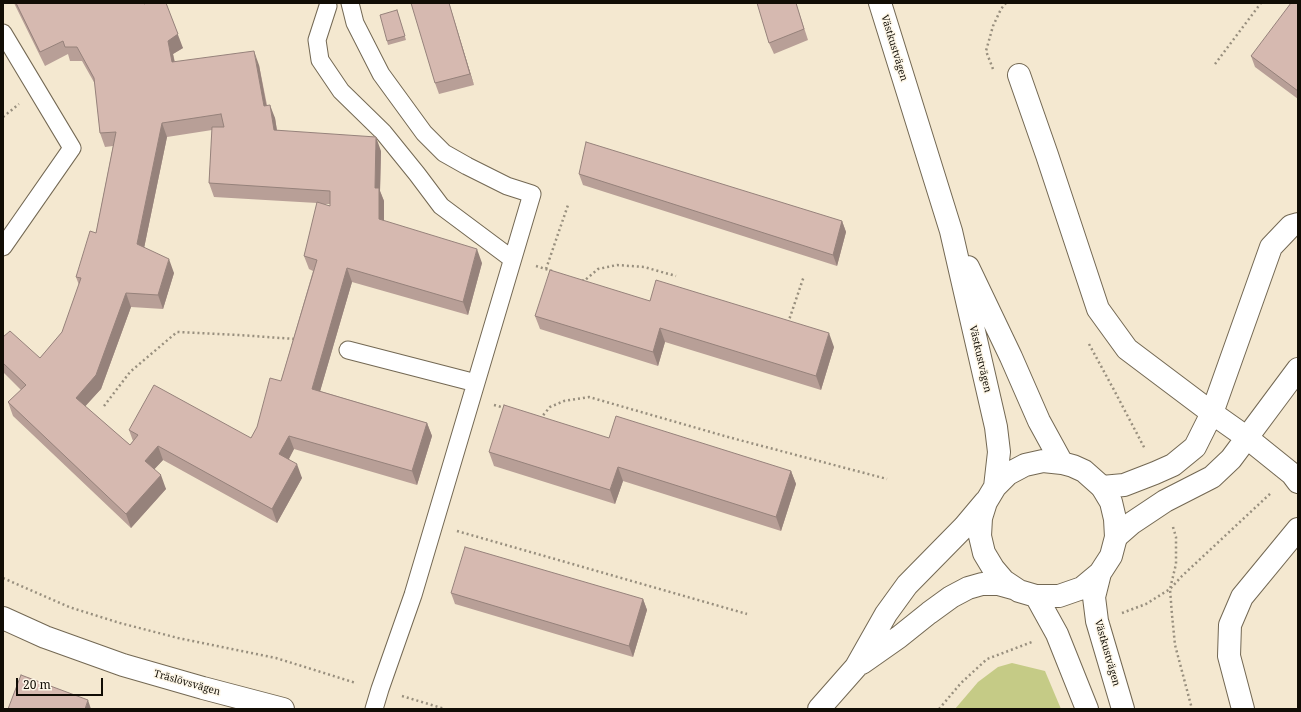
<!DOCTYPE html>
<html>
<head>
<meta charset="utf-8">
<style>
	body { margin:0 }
	#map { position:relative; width:1301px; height:712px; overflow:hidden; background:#f4e8d0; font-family:"Noto Serif",serif }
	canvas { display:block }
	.frame { position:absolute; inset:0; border:4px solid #110d05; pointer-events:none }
	.scale { position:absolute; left:16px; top:678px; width:87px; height:18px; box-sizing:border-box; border:2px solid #110d05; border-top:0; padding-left:5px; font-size:12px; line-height:14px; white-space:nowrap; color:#110d05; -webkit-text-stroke:3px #fdf6e7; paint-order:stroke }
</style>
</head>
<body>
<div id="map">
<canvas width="1301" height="712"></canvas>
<div class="frame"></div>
<div class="scale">20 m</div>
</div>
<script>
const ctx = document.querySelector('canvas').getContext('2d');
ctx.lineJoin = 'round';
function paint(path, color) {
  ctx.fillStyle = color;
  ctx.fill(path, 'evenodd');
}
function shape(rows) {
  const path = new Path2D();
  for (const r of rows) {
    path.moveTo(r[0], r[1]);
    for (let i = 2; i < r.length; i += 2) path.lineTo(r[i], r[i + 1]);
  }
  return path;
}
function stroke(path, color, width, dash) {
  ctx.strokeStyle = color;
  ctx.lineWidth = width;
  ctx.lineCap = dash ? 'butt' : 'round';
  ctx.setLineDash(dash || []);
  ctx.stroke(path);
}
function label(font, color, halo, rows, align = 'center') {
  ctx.font = font + ' "Noto Serif",serif';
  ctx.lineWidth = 3;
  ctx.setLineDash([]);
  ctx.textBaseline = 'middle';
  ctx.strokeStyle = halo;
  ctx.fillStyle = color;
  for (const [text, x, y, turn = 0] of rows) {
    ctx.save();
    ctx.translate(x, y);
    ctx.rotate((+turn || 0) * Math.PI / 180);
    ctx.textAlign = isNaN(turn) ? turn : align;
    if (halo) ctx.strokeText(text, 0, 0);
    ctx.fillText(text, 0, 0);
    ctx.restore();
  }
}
paint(shape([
	[1012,663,1045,671,1061,709,955,709,978,682,998,667]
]), '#c5cb86');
const service = shape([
	[350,3,355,23,381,74,424,133,444,153,467,166,507,186,532,194,413,595,380,689,374,709],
	[328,6,317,40,320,60,341,91,383,132,417,174,441,206,512,259],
	[3,33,72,148,3,247],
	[348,350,476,383]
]);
const minor = shape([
	[1019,75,1047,155,1098,309,1127,349,1212,413,1246,437,1292,474,1298,482],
	[1102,487,1124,485,1155,473,1173,465,1195,447,1212,413,1271,247,1291,226,1298,224],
	[1116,537,1132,523,1165,501,1212,477,1231,459,1298,369],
	[1243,709,1229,656,1230,625,1242,597,1298,529]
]);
const tertiary = shape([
	[880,3,951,231,996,427,999,452,995,487,986,502,981,518,980,536,984,553,993,568,1004,581,1019,591,1036,596,1059,596,1082,588,1100,573,1111,556,1116,537,1115,519,1111,502,1102,487,1084,471,1073,466,1062,463,1043,461,1025,465,1008,474,995,487],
	[968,267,1011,357,1039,421,1062,463],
	[1100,573,1094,597,1097,621,1123,709],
	[1036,596,1057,634,1087,709],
	[3,618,45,637,123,665,203,688,283,709],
	[862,663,899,637,929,613,951,597,968,588,982,584,998,584,1016,589],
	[819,709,856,667,886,614,907,585,964,527,985,502]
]);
stroke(service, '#736853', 19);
stroke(minor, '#736853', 24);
stroke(tertiary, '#736853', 24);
stroke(shape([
	[1215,64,1261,3],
	[993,69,986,51,993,26,1001,9,1006,3],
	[3,117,19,104],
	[536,266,552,271],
	[546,269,568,205],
	[582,280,584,281,598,269,617,265,644,267,676,276],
	[788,323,804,276],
	[1089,344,1114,390,1145,449],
	[494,405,505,408],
	[104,406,130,372,177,332,239,335,295,339],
	[540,419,550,407,564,401,589,397,728,437,887,479],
	[1173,527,1176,537,1176,564,1170,589,1172,615,1175,645,1192,709],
	[457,531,747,614],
	[3,578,69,607,120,623,178,638,276,658,356,683],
	[1122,613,1146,604,1170,589,1182,576,1272,492],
	[402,696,445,709],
	[939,709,961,683,987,659,1032,642]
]), '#988f7e', 2.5, [2, 3]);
stroke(service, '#fff', 17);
stroke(minor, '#fff', 22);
stroke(tertiary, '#fff', 22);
paint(shape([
	[14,3,143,3,183,48,173,54,175,62,259,65,267,105,275,118,277,130,381,151,380,191,384,201,384,221,482,263,468,315,352,282,320,391,427,423,432,436,417,485,294,449,289,459,302,478,277,523,163,460,154,469,166,489,131,528,13,416,8,402,21,390,3,372,3,337,40,358,62,332,79,285,76,277,96,233,113,146,105,147,100,133,95,84,82,61,70,61,68,54,45,66],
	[212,130,209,183,214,197,317,203,304,256,309,269,313,271,281,381,251,438,129,430,133,441,130,445,85,406,101,389,131,307,163,309,174,273,144,248,167,137],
	[323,204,330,204,330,206],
	[449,3,474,85,439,94,435,83],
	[796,3,808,40,774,54,769,43],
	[1298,3,1298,99,1255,67,1251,56],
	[397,10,406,40,388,45,387,41],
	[579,174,842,221,846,232,837,266,583,185],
	[650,301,834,347,821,390,665,342,658,366,540,329,535,316],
	[609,438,791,471,796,484,781,531,623,481,615,504,494,466,489,452],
	[451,593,643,599,647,610,633,657,455,604]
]), '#b89f97');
paint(shape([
	[449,3,474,85,470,74],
	[169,11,183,48,173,54,177,76,172,62,168,41],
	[254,51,259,65,269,120,264,106],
	[270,105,275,118,279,144,274,130],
	[162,123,167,137,142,258,137,244],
	[376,137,381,151,380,191,384,201,384,233,379,219,375,188],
	[842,221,846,232,837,266,833,255],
	[477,249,482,263,468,315,463,302],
	[169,259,174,273,163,309,158,295],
	[347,268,352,282,317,402,312,389],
	[126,293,131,307,101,389,81,411,76,398],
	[660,328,665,342,658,366,653,352],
	[829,333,834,347,821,390,816,376],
	[427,423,432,436,417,485,412,471],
	[289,436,294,449,284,468,279,454],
	[158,446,163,460,150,474,145,461],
	[297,464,302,478,277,523,272,509],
	[618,467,623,481,615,504,610,490],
	[791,471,796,484,781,531,776,517],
	[161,475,166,489,131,528,126,514],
	[643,599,647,610,633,657,629,646],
	[88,700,91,709,85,709]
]), '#96827b');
const building = shape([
	[16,3,143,3,144,4,147,3,166,3,178,34,168,41,172,62,254,51,264,106,270,105,274,130,376,137,375,188,379,188,379,219,477,249,463,302,347,268,312,389,427,423,412,471,289,436,279,454,297,464,272,509,158,446,145,461,161,475,126,514,8,402,26,385,3,363,3,337,10,331,40,358,62,332,81,278,76,277,90,231,96,233,116,132,100,133,94,78,77,47,65,47,63,41,40,52,16,3],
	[221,114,224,127,212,127,209,183,330,191,330,206,317,202,304,256,317,260,281,381,270,378,257,427,251,438,154,385,129,430,138,435,130,445,76,398,96,375,126,293,158,295,169,259,137,244,162,123,221,114],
	[411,3,449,3,470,74,435,83,411,3],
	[757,3,796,3,804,29,769,43,757,3],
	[1291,3,1298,3,1298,91,1251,56,1291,3],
	[397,10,405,36,387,41,380,15,397,10],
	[586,142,842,221,833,255,579,174,586,142],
	[550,270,650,301,656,280,829,333,816,376,660,328,653,352,535,316,550,270],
	[504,405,609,438,616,416,791,471,776,517,618,467,610,490,489,452,504,405],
	[465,547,643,599,629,646,451,593,465,547],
	[21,675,88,700,85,709,8,709,21,675]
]);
paint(building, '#d6b9b0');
stroke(building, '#96827b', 1);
label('10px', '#110d05', '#fdf6e7', [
	["Västkustvägen",894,48,73],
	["Västkustvägen",980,359,77],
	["Västkustvägen",1107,653,74],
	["Träslövsvägen",187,683,16]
]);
</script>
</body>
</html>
